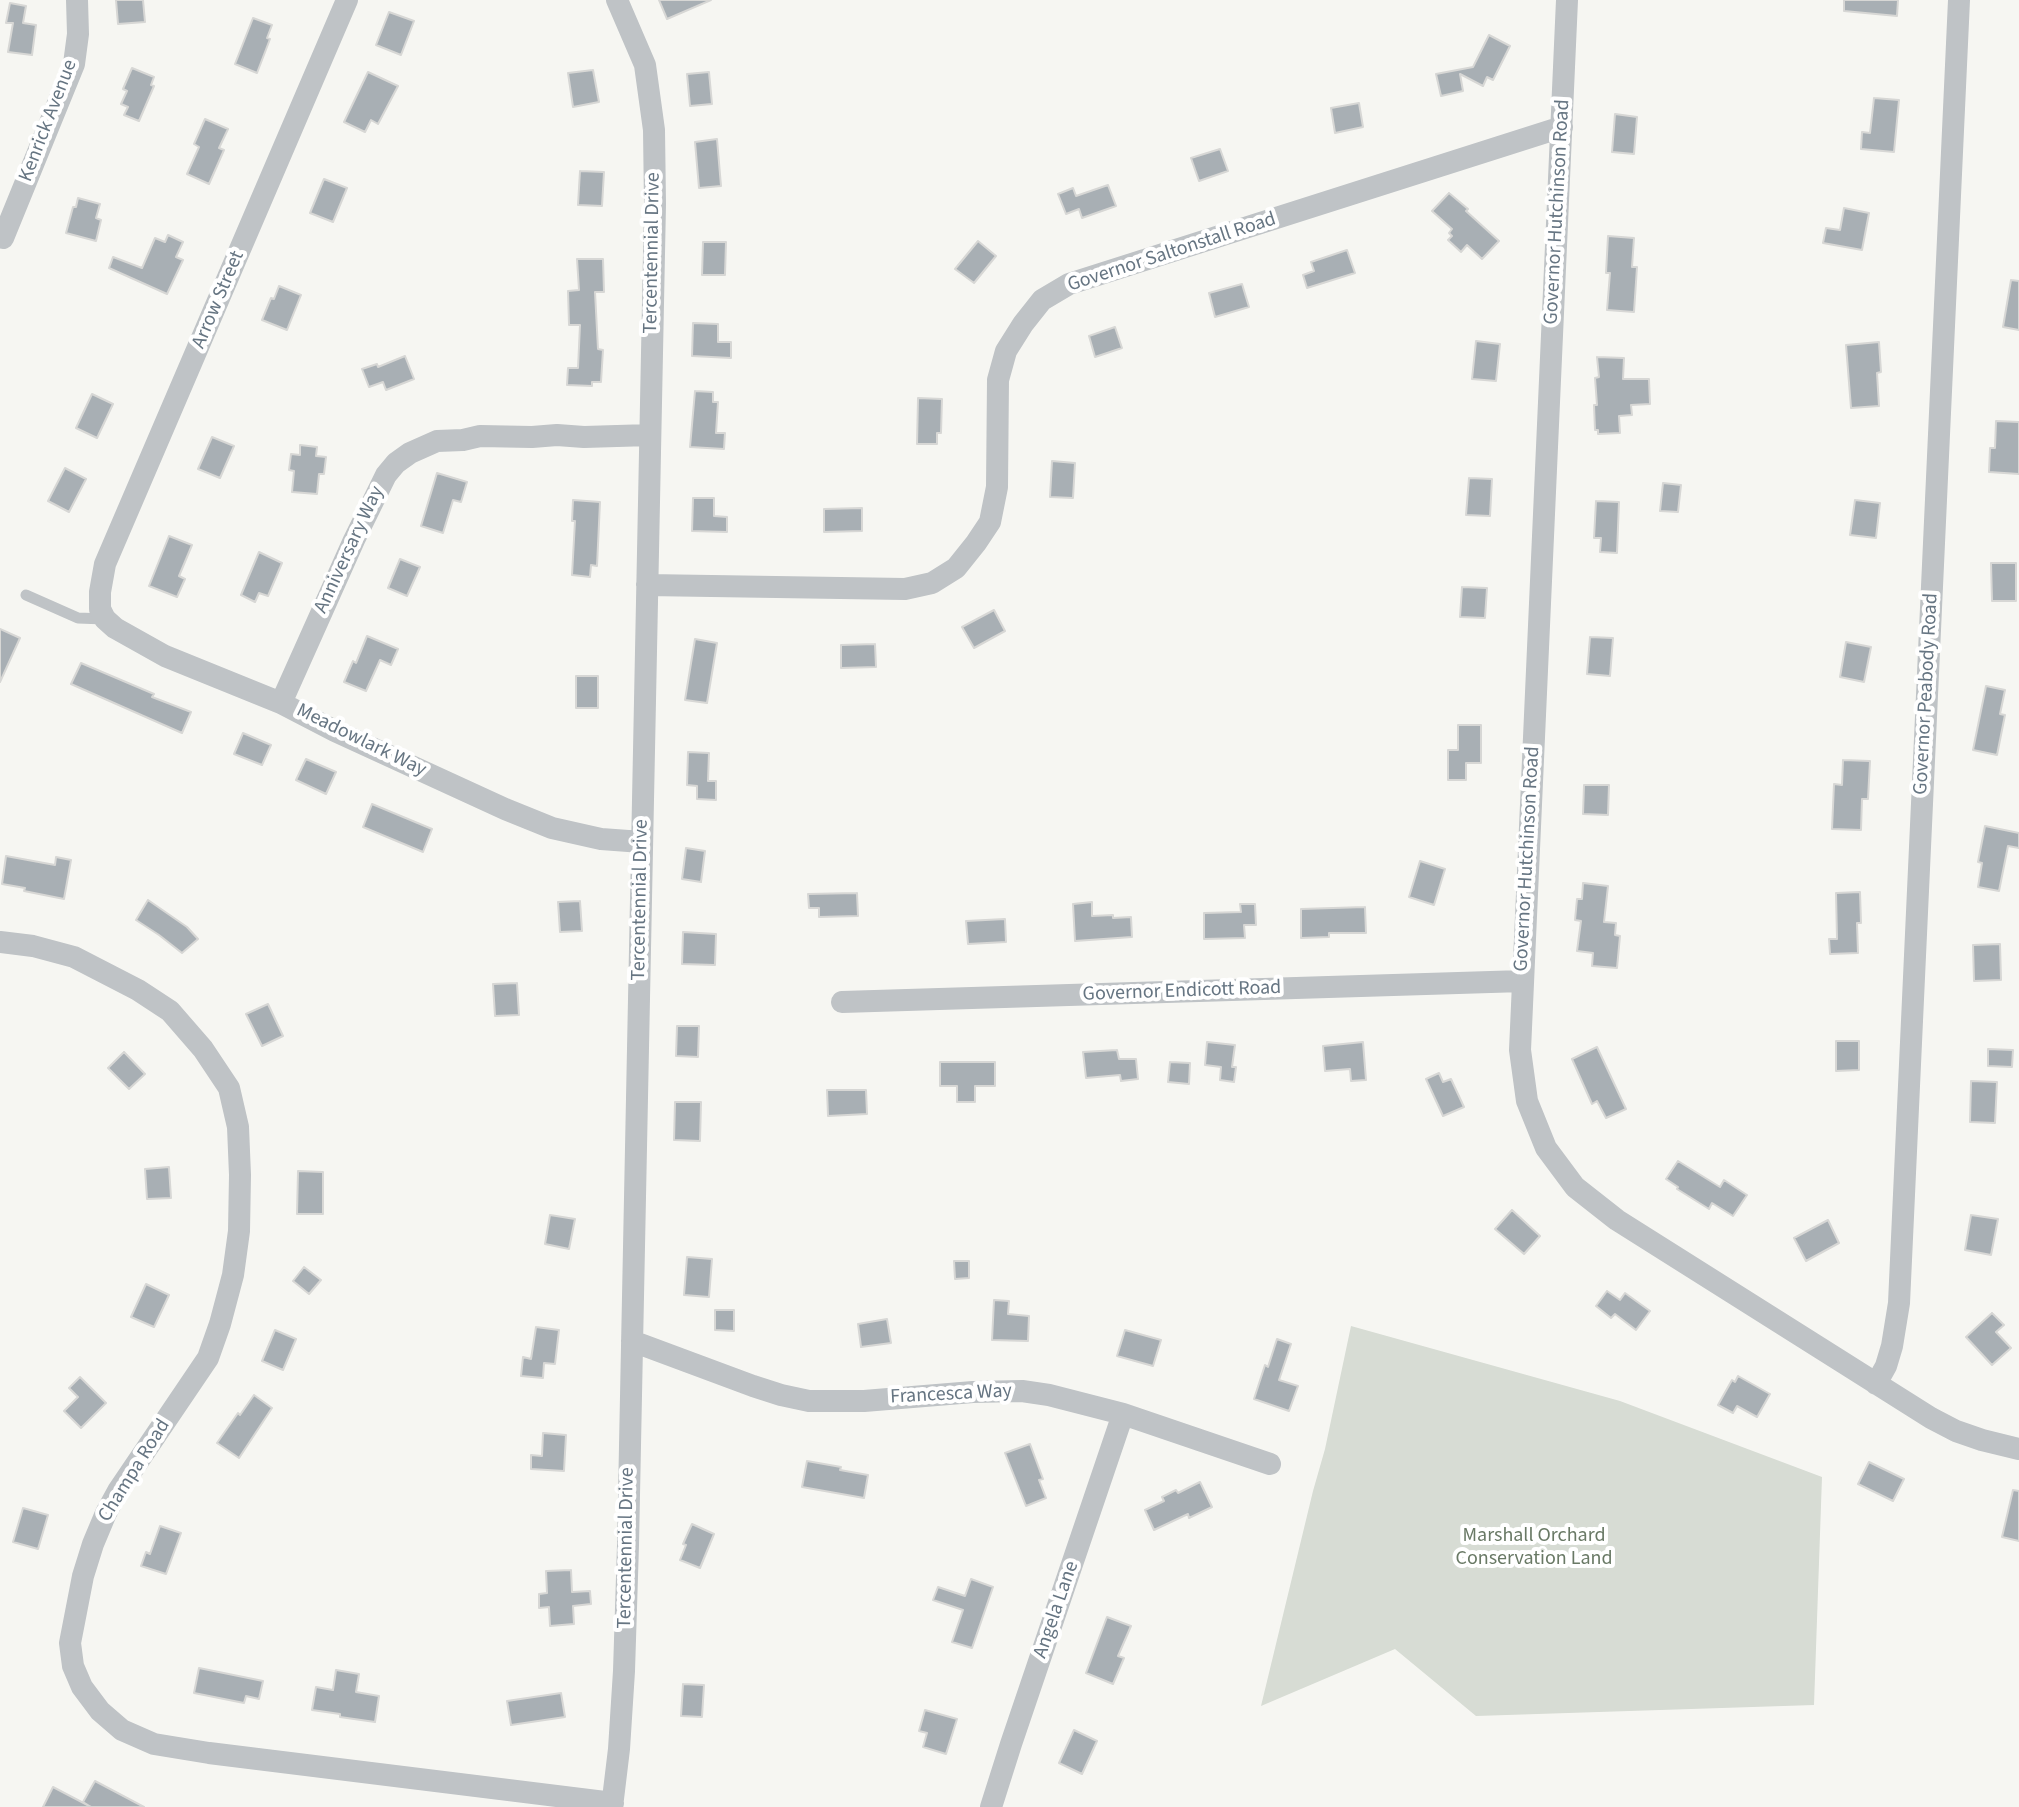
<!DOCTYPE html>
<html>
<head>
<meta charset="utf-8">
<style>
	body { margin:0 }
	canvas { display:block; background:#f6f6f2 }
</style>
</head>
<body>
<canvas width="2019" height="1807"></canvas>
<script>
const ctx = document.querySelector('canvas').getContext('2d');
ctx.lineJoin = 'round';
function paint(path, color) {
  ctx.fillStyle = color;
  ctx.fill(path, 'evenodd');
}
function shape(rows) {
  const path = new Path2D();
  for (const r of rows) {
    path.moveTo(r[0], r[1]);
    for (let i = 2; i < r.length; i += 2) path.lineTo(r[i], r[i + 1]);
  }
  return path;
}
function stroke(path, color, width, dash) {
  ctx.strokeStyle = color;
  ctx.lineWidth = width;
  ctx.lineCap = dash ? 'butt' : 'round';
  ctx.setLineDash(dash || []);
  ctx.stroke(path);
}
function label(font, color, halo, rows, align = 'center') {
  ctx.font = font + ' "Source Sans 3",sans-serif';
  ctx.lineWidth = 8;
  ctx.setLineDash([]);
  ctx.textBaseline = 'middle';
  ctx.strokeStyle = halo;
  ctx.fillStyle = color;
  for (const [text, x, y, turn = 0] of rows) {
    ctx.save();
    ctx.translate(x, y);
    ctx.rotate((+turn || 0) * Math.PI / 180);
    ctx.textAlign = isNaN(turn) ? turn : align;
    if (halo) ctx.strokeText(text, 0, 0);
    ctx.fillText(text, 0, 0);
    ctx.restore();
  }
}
paint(shape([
	[1351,1326,1620,1401,1822,1477,1814,1705,1476,1716,1395,1649,1261,1706,1313,1491,1325,1449]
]), '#d7dcd4');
const building = shape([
	[116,0,143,0,145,22,118,24,116,0],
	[659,0,711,0,667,19,659,0],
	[1844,0,1898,0,1897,16,1844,11,1844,0],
	[10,3,26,6,23,23,36,25,32,55,8,52,13,23,6,23,10,3],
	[389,12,414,21,401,55,376,45,389,12],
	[253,18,272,25,267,38,270,39,257,73,235,64,253,18],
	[1489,35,1510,46,1493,80,1487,77,1483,86,1460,74,1463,91,1441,96,1436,74,1473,67,1489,35],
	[132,68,154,77,151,85,154,86,139,121,124,115,128,107,121,104,127,91,123,89,132,68],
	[593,70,599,102,573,107,568,73,593,70],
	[368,72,398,86,378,124,371,120,365,132,344,122,368,72],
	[709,72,712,104,690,106,687,74,709,72],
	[1874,98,1899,100,1894,152,1861,149,1862,132,1870,133,1874,98],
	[1359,103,1363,127,1335,133,1331,108,1359,103],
	[1615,114,1637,117,1634,154,1612,152,1615,114],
	[205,119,228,129,219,148,224,150,209,184,187,174,199,147,194,144,205,119],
	[717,139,721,186,699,188,695,142,717,139],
	[1220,149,1228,171,1199,181,1191,158,1220,149],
	[580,171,604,172,602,206,578,205,580,171],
	[324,179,347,188,333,222,310,213,324,179],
	[1108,185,1116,206,1082,218,1079,209,1066,214,1058,194,1073,188,1076,196,1108,185],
	[1449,193,1468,209,1466,211,1499,241,1482,259,1467,245,1461,252,1448,240,1452,236,1449,233,1452,229,1432,211,1449,193],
	[78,198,100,204,96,218,101,220,96,241,66,233,73,207,76,207,78,198],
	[1844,208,1869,213,1862,250,1823,243,1826,228,1840,230,1844,208],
	[168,235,183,242,176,257,183,260,167,294,109,268,113,257,142,268,155,238,165,242,168,235],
	[1608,236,1634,238,1632,267,1637,267,1634,312,1607,310,1610,273,1606,273,1608,236],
	[978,241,996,256,974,283,955,269,978,241],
	[703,242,726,242,725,275,702,275,703,242],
	[1347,250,1355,273,1307,288,1303,275,1314,271,1311,262,1347,250],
	[577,259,603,259,604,292,595,292,598,349,603,350,601,382,592,382,592,386,567,385,568,368,578,368,580,325,569,325,568,291,579,290,577,259],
	[2011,280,2019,281,2019,330,2003,327,2011,280],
	[1242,284,1249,307,1215,317,1209,293,1242,284],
	[279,286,301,295,287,330,262,320,271,298,274,299,279,286],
	[693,323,718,324,718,342,731,342,731,358,692,356,693,323],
	[1115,327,1122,348,1095,357,1089,336,1115,327],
	[1476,341,1500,344,1496,381,1472,379,1476,341],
	[1879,342,1881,372,1877,373,1879,406,1851,408,1846,345,1879,342],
	[405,356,414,379,386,390,383,382,369,387,362,369,377,364,378,367,405,356],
	[1597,357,1624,358,1623,379,1649,379,1650,404,1631,405,1632,415,1619,416,1620,433,1598,434,1598,430,1595,430,1594,405,1597,405,1595,378,1599,377,1597,357],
	[695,391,713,392,713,402,718,402,716,433,725,433,724,449,690,447,695,391],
	[92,394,113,404,97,438,76,428,92,394],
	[918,398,942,399,941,433,937,433,937,444,917,444,918,398],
	[1996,421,2019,422,2019,474,1989,472,1990,448,1995,448,1996,421],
	[212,437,234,446,220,478,198,469,212,437],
	[300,445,317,447,316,456,326,457,324,474,319,474,317,494,292,492,294,471,289,470,291,454,300,455,300,445],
	[1052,461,1075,463,1073,498,1050,497,1052,461],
	[65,468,86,479,69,512,48,501,65,468],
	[437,473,467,482,461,502,453,500,443,533,421,526,437,473],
	[1469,478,1492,479,1490,516,1466,515,1469,478],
	[1663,483,1681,485,1678,512,1660,511,1663,483],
	[693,498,714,498,714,516,727,517,727,532,692,531,693,498],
	[573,500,600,502,597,566,591,565,590,577,572,575,575,521,572,521,573,500],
	[1855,500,1880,503,1876,538,1850,535,1855,500],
	[1596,501,1619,502,1617,553,1600,552,1601,538,1594,538,1596,501],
	[862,508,862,531,824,532,824,509,862,508],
	[169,536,192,545,179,576,185,579,177,597,149,586,169,536],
	[259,552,282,563,268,596,259,593,255,602,241,595,259,552],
	[400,559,420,567,407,596,388,588,400,559],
	[1991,563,2016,563,2016,601,1992,601,1991,563],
	[1462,587,1487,588,1485,618,1460,617,1462,587],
	[994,610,1005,631,974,648,962,627,994,610],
	[0,629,20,638,0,682,0,629],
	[367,636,398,649,391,665,380,660,366,691,344,682,353,661,356,663,367,636],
	[1590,637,1613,638,1610,676,1587,674,1590,637],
	[695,639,717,643,707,703,685,700,695,639],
	[1846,642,1871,647,1864,682,1840,677,1846,642],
	[875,644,876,667,841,668,841,645,875,644],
	[81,663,154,694,152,697,191,712,182,733,71,684,81,663],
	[576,676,598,676,598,708,576,708,576,676],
	[1986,686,2005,690,2000,714,2005,715,1997,755,1973,750,1986,686],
	[1458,725,1481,725,1481,763,1466,763,1466,780,1448,780,1448,750,1458,750,1458,725],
	[243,733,271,745,262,765,234,754,243,733],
	[688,752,709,753,708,781,716,781,716,800,697,799,697,786,687,785,688,752],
	[306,759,336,772,326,794,296,780,306,759],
	[1843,760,1870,761,1868,799,1862,799,1861,830,1832,829,1834,784,1842,785,1843,760],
	[1584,785,1609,785,1608,815,1583,814,1584,785],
	[372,804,432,829,423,852,363,827,372,804],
	[1985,826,2019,833,2019,848,2008,846,1999,891,1978,887,1982,863,1978,862,1985,826],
	[686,848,705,851,701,882,682,879,686,848],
	[6,856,55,865,56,857,71,860,64,899,24,891,25,888,2,884,6,856],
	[1420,861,1445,869,1434,905,1409,897,1420,861],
	[1583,883,1608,886,1604,922,1616,923,1615,935,1620,936,1617,968,1592,966,1593,953,1577,951,1581,921,1575,920,1577,899,1582,899,1583,883],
	[1860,892,1861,923,1857,923,1858,953,1830,954,1829,939,1837,939,1836,893,1860,892],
	[857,893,858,916,819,917,819,908,809,908,808,894,857,893],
	[148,900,187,927,198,939,182,953,159,935,136,920,148,900],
	[580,901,582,931,560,932,558,902,580,901],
	[1092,902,1092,916,1113,915,1113,918,1131,917,1132,937,1075,941,1073,904,1092,902],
	[1240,904,1255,904,1256,925,1244,925,1245,938,1204,939,1204,913,1241,912,1240,904],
	[1365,907,1366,933,1329,933,1329,937,1301,938,1301,909,1365,907],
	[1005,919,1006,942,968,944,966,921,1005,919],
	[683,932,716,934,715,965,682,964,683,932],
	[2000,944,2001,980,1974,981,1973,945,2000,944],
	[517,983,519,1015,495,1016,493,984,517,983],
	[268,1004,283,1036,262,1046,246,1014,268,1004],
	[677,1026,699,1026,698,1057,676,1056,677,1026],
	[1836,1041,1859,1041,1859,1070,1836,1071,1836,1041],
	[1207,1042,1235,1045,1232,1067,1236,1067,1234,1082,1220,1080,1221,1067,1205,1065,1207,1042],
	[1363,1042,1366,1080,1351,1081,1350,1069,1325,1071,1323,1046,1363,1042],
	[1597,1047,1626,1109,1606,1118,1597,1101,1592,1104,1572,1059,1597,1047],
	[1988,1049,2013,1050,2012,1067,1988,1066,1988,1049],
	[1117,1050,1119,1059,1136,1059,1138,1079,1121,1081,1120,1075,1086,1078,1083,1052,1117,1050],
	[124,1052,145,1074,129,1089,108,1068,124,1052],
	[940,1062,995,1062,995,1086,975,1086,975,1102,957,1102,957,1086,940,1086,940,1062],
	[1170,1062,1190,1063,1189,1084,1168,1082,1170,1062],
	[1439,1073,1443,1082,1451,1079,1464,1107,1443,1116,1426,1079,1439,1073],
	[1971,1081,1997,1082,1995,1123,1970,1122,1971,1081],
	[827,1090,866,1090,867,1114,828,1116,827,1090],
	[675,1102,701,1102,700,1141,674,1140,675,1102],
	[1678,1161,1720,1187,1724,1180,1747,1195,1733,1216,1712,1203,1709,1209,1677,1189,1678,1187,1666,1179,1678,1161],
	[169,1167,171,1198,147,1199,145,1169,169,1167],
	[298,1171,323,1172,323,1214,297,1214,298,1171],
	[1512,1210,1540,1236,1524,1254,1495,1229,1512,1210],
	[550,1215,575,1219,569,1249,545,1244,550,1215],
	[1971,1215,1998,1219,1991,1255,1965,1250,1971,1215],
	[1828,1220,1839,1243,1806,1261,1794,1238,1828,1220],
	[687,1257,712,1259,709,1297,684,1295,687,1257],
	[954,1261,969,1261,969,1278,955,1279,954,1261],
	[304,1267,321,1280,309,1294,293,1281,304,1267],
	[146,1284,169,1295,154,1327,131,1317,146,1284],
	[1607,1291,1620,1300,1625,1293,1650,1311,1636,1330,1615,1314,1611,1318,1596,1306,1607,1291],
	[994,1300,1009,1301,1008,1314,1029,1316,1028,1341,992,1340,994,1300],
	[715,1310,734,1310,734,1331,715,1330,715,1310],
	[1992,1313,2004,1325,1996,1332,2011,1348,1992,1365,1966,1337,1992,1313],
	[887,1319,891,1343,861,1347,858,1324,887,1319],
	[536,1327,559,1330,555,1364,544,1363,543,1378,521,1376,523,1357,531,1359,536,1327],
	[275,1330,296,1339,283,1370,262,1361,275,1330],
	[1125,1330,1161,1340,1153,1366,1117,1356,1125,1330],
	[1277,1339,1291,1344,1279,1380,1298,1386,1289,1411,1254,1399,1265,1365,1268,1367,1277,1339],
	[1738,1376,1770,1394,1757,1417,1737,1406,1733,1413,1718,1405,1732,1380,1735,1382,1738,1376],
	[80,1377,106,1403,81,1428,64,1411,78,1397,69,1388,80,1377],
	[254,1395,272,1408,239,1458,217,1443,238,1413,240,1415,254,1395],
	[543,1433,566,1435,564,1471,531,1469,531,1455,542,1456,543,1433],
	[1030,1444,1043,1479,1039,1480,1046,1498,1026,1506,1005,1453,1030,1444],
	[807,1461,841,1467,840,1470,868,1475,864,1498,802,1487,807,1461],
	[1869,1462,1904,1479,1893,1501,1858,1484,1869,1462],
	[1200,1482,1212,1507,1189,1518,1188,1514,1154,1530,1145,1510,1164,1501,1162,1497,1176,1490,1178,1493,1200,1482],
	[2013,1490,2019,1491,2019,1541,2002,1537,2013,1490],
	[23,1508,48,1515,38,1549,13,1542,23,1508],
	[692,1524,714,1534,700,1568,680,1560,686,1545,683,1544,692,1524],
	[160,1526,181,1533,166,1574,141,1566,146,1552,150,1554,160,1526],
	[571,1570,572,1592,590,1591,591,1604,573,1606,574,1624,550,1626,549,1607,539,1608,539,1594,547,1593,546,1571,571,1570],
	[971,1579,993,1587,972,1648,952,1642,963,1610,933,1600,938,1587,965,1596,971,1579],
	[1107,1617,1131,1626,1118,1656,1124,1658,1113,1684,1086,1673,1107,1617],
	[199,1668,263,1681,259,1699,246,1696,244,1703,194,1693,199,1668],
	[336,1670,359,1674,356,1692,379,1696,375,1722,340,1717,340,1714,312,1710,316,1687,333,1690,336,1670],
	[683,1684,704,1685,702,1717,681,1716,683,1684],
	[561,1693,565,1717,511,1725,507,1701,561,1693],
	[925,1710,957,1719,946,1754,923,1747,927,1733,919,1731,925,1710],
	[1074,1730,1097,1741,1082,1774,1059,1763,1074,1730],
	[95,1781,144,1807,91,1807,83,1802,95,1781],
	[53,1787,91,1807,43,1807,53,1787]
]);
paint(building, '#a8afb4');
stroke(building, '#d7d7d5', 2);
stroke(shape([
	[26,595,78,618,105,619]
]), '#bfc3c6', 11);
stroke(shape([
	[347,0,105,564,100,592,100,609,105,619,115,628,165,656,281,703,335,731,505,809,552,828,601,839,642,842],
	[1567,0,1520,1050,1527,1101,1546,1148,1575,1187,1617,1220,1931,1418,1956,1431,1982,1440,2019,1449],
	[3,238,74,64,78,34,77,0],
	[647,585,905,589,932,583,956,568,976,543,990,522,997,487,998,380,1006,351,1023,324,1042,300,1069,284,1562,127],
	[281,703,354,540,386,475,396,463,410,453,437,441,463,440,480,436,532,437,557,435,584,437,650,435],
	[0,942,33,946,74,957,138,990,170,1011,203,1049,229,1088,238,1127,240,1175,239,1231,233,1275,220,1324,208,1358,118,1491,106,1513,93,1544,83,1576,70,1643,73,1666,82,1687,100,1711,122,1730,154,1744,209,1753,613,1803],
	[842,1002,1523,981],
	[632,1341,753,1386,781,1395,809,1401,864,1401,973,1392,1022,1391,1049,1395,1123,1414,1270,1464],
	[1876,1384,1886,1366,1892,1346,1899,1303,1959,0],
	[612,1807,619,1749,624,1671,628,1545,655,204,654,130,645,65,617,0],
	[991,1807,1011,1744,1123,1414]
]), '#bfc3c6', 22);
label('20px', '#667582', '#fff', [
	["Kenrick Avenue",49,121,-69],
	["Governor Hutchinson Road",1558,212,-87],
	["Tercentennial Drive",653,253,-89],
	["Governor Saltonstall Road",1172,253,-18],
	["Arrow Street",219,300,-67],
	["Anniversary Way",350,550,-65],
	["Governor Peabody Road",1927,694,-87],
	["Meadowlark Way",361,741,26],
	["Governor Hutchinson Road",1528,859,-87],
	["Tercentennial Drive",641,900,-89],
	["Governor Endicott Road",1182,992,-2],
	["Francesca Way",951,1395,-3],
	["Champa Road",135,1471,-58],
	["Tercentennial Drive",627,1548,-89],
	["Angela Lane",1057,1610,-71]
]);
label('20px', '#697965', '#fff', [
	["Marshall Orchard",1534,1537],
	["Conservation Land",1534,1560]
]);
</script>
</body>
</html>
